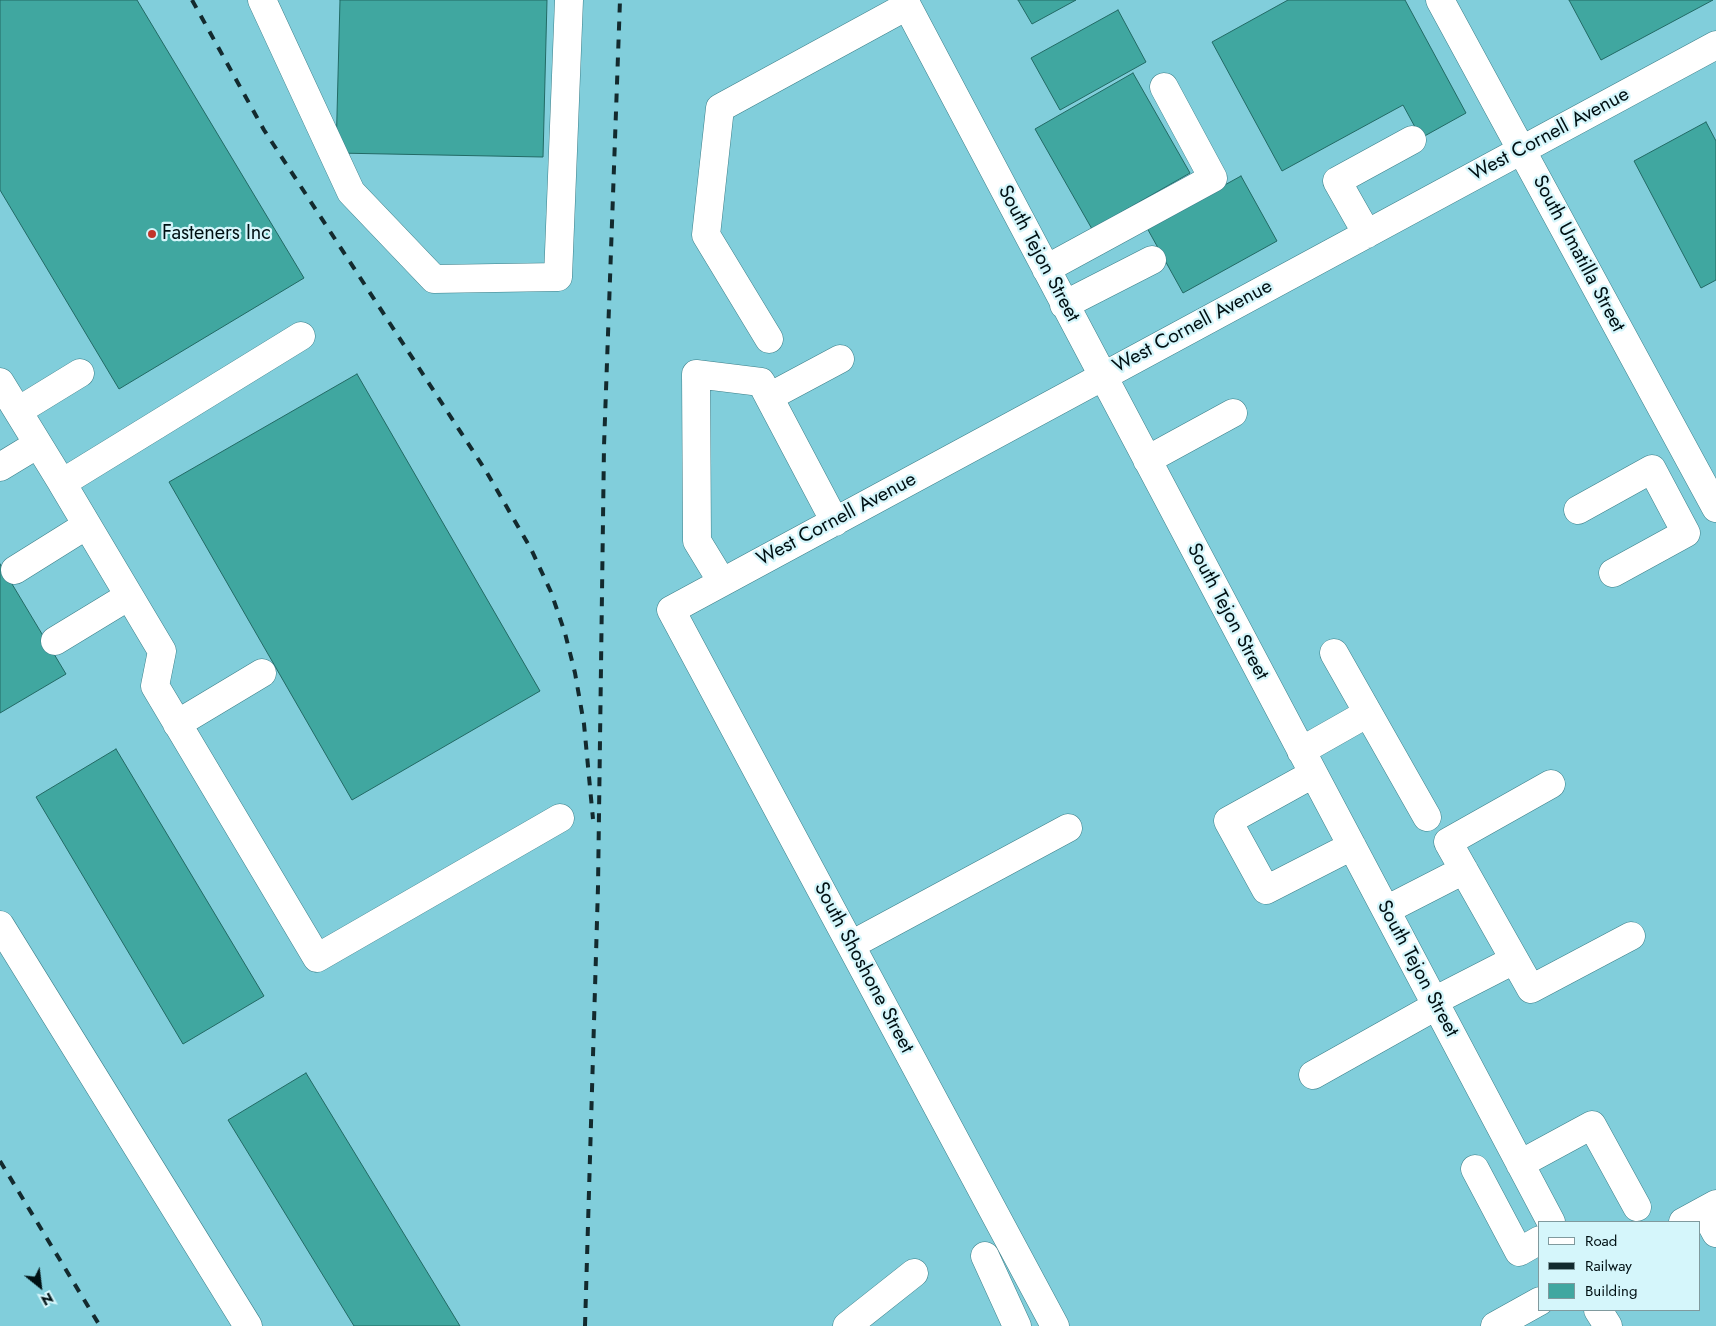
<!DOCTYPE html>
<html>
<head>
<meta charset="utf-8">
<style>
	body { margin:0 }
	#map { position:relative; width:1716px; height:1326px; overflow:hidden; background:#97dbe7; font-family:Jost,sans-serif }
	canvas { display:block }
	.legend { position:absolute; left:1538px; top:1221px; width:162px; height:90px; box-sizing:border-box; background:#d5f6fb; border:1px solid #809a9e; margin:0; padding:6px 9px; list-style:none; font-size:15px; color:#001013 }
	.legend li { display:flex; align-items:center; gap:10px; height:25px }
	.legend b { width:25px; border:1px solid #809a9e }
	.north { position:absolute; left:15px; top:1261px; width:50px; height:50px; -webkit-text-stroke:4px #d5f6fb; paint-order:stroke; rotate:151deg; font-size:14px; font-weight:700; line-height:20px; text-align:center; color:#001013 }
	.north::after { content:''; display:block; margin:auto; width:18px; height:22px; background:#001013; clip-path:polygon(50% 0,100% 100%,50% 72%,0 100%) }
</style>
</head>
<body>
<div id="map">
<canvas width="1716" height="1326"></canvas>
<ul class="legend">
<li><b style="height:6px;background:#fff"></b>Road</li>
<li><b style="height:6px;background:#132a2e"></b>Railway</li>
<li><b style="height:14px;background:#40a7a0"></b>Building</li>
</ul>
<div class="north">N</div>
</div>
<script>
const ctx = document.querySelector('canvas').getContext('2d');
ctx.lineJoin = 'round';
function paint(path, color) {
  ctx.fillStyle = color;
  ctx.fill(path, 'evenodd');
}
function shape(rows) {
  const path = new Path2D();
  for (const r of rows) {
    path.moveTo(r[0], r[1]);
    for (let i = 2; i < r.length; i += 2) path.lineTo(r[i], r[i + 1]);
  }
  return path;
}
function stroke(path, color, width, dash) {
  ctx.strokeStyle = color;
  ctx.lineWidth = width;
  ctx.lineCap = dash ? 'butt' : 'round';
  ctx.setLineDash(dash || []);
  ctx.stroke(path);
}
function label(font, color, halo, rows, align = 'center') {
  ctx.font = font + ' Jost,sans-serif';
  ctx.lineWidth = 4.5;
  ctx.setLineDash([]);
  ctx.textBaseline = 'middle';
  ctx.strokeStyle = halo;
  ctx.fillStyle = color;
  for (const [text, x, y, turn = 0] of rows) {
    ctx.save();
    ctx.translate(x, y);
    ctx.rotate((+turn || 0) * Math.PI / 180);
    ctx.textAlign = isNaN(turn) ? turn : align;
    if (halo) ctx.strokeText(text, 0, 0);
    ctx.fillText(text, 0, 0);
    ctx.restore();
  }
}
paint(shape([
	[0,0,1716,0,1716,1326,0,1326],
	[1540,1222,1700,1222,1700,1310,1540,1310]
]), '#81cedb');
const building = shape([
	[0,0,137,0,304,278,119,389,0,190,0,0],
	[340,0,547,0,543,157,336,153,340,0],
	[1018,0,1076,0,1032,24,1018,0],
	[1288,0,1405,0,1466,113,1421,138,1403,105,1282,171,1212,42,1288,0],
	[1569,0,1713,0,1601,60,1569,0],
	[1118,10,1146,62,1060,110,1031,58,1118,10],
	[1133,73,1190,173,1092,229,1035,129,1133,73],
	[1706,122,1716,141,1716,280,1701,288,1634,161,1706,122],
	[1241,176,1277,241,1183,293,1147,228,1241,176],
	[357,374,540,691,352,800,169,482,357,374],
	[0,564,66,674,0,713,0,564],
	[116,749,264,996,183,1044,36,797,116,749],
	[306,1073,460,1326,354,1326,228,1120,306,1073]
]);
paint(building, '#40a7a0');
stroke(building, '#226a65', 1);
const minor = shape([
	[262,0,351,192,434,279,558,277,569,0],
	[904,0,1551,1222],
	[1440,0,1716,508],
	[1367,234,1337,181,1412,140],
	[1046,269,1213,178,1164,87],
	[1064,305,1152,260],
	[301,336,62,483,162,651,155,686,317,958,560,818],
	[769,339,706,235,720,108,907,6],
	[0,382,62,483],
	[769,397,840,359],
	[18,411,80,373],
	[1147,460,1233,413],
	[0,467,38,444],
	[1578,510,1652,469,1686,533,1613,573],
	[15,570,87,525],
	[722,582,697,541,696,374,761,382,835,522],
	[55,641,129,596],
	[1334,653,1427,817],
	[177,724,262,673],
	[1301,751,1368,713],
	[1313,774,1228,821,1266,890,1352,846],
	[1551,784,1448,842,1531,989,1631,936],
	[1386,910,1464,870],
	[0,925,248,1326],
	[851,945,1068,828],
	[1434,1001,1514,960],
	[1313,1075,1436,1006],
	[1520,1164,1592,1125,1637,1207],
	[1475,1169,1519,1252,1540,1240],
	[1704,1211,1716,1233],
	[1683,1222,1716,1204],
	[985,1256,1017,1326],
	[1598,1310,1608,1326],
	[847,1326,914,1273],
	[1055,1326,671,610,1716,45],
	[1495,1326,1540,1301]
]);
stroke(minor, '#3b7f89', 29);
stroke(minor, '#fff', 28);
stroke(shape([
	[192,0,264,130,486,471,531,549,551,592,565,633,575,673,584,724,593,819],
	[0,1161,100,1326],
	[585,1326,598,887,604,446,620,0]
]), '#132a2e', 4, [9, 9]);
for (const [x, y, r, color] of [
	[152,234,5,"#c2352b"]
]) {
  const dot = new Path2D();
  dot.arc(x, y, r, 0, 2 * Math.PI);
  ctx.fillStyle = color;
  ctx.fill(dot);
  stroke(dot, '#d5f6fb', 2);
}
label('20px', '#001013', '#d5f6fb', [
	["West Cornell Avenue",1550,135,-28],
	["South Tejon Street",1038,254,62],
	["South Umatilla Street",1578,254,62],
	["West Cornell Avenue",1193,327,-28],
	["West Cornell Avenue",837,520,-28],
	["South Tejon Street",1227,612,62],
	["South Shoshone Street",863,968,62],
	["South Tejon Street",1417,969,62]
]);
label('20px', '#001013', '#d5f6fb', [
	["Fasteners Inc",162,234]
], 'left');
</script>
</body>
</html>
